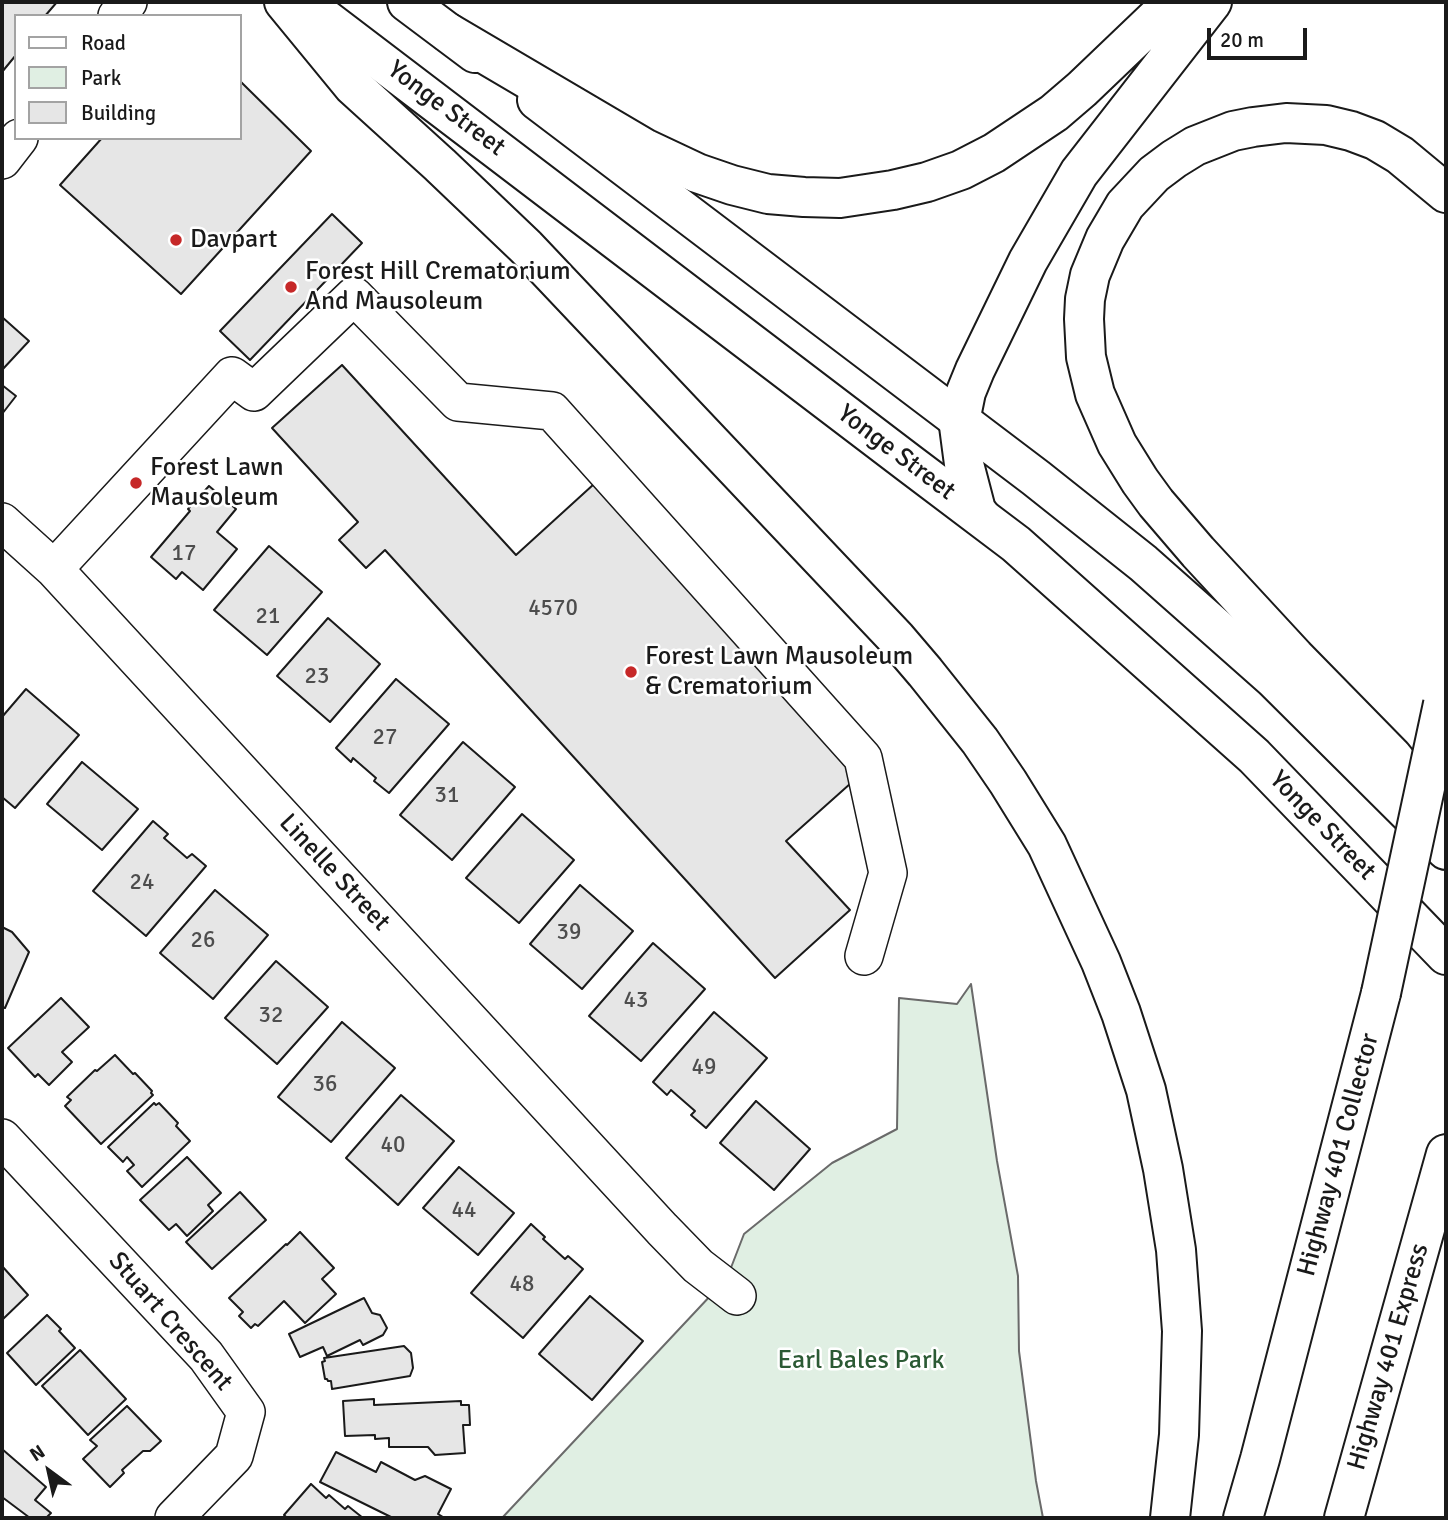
<!DOCTYPE html>
<html>
<head>
<meta charset="utf-8">
<style>
	body { margin:0 }
	#map { position:relative; width:1448px; height:1520px; overflow:hidden; background:#fff; font-family:Signika,sans-serif }
	canvas { display:block }
	.frame { position:absolute; inset:0; border:4px solid #1a1a1a; pointer-events:none }
	.legend { position:absolute; left:14px; top:14px; width:228px; height:126px; box-sizing:border-box; background:#fff; border:2px solid #a3a3a3; margin:0; padding:9px 12px; list-style:none; font-size:21px; color:#1a1a1a }
	.legend li { display:flex; align-items:center; gap:14px; height:35px }
	.legend b { width:35px; border:2px solid #a3a3a3 }
	.north { position:absolute; left:14px; top:1436px; width:70px; height:70px; -webkit-text-stroke:5px #fff; paint-order:stroke; rotate:327deg; font-size:19px; font-weight:700; line-height:28px; text-align:center; color:#1a1a1a }
	.north::after { content:''; display:block; margin:auto; width:24px; height:32px; background:#1a1a1a; clip-path:polygon(50% 0,100% 100%,50% 72%,0 100%) }
	.scale { position:absolute; left:1207px; top:28px; width:100px; height:32px; box-sizing:border-box; border:4px solid #1a1a1a; border-top:0; padding-left:9px; font-size:21px; line-height:24px; white-space:nowrap; color:#1a1a1a; -webkit-text-stroke:5px #fff; paint-order:stroke }
</style>
</head>
<body>
<div id="map">
<canvas width="1448" height="1520"></canvas>
<div class="frame"></div>
<ul class="legend">
<li><b style="height:9px;background:#fff"></b>Road</li>
<li><b style="height:19px;background:#e0efe3"></b>Park</li>
<li><b style="height:19px;background:#e6e6e6"></b>Building</li>
</ul>
<div class="north">N</div>
<div class="scale">20 m</div>
</div>
<script>
const ctx = document.querySelector('canvas').getContext('2d');
ctx.lineJoin = 'round';
function paint(path, color) {
  ctx.fillStyle = color;
  ctx.fill(path, 'evenodd');
}
function shape(rows) {
  const path = new Path2D();
  for (const r of rows) {
    path.moveTo(r[0], r[1]);
    for (let i = 2; i < r.length; i += 2) path.lineTo(r[i], r[i + 1]);
  }
  return path;
}
function stroke(path, color, width, dash) {
  ctx.strokeStyle = color;
  ctx.lineWidth = width;
  ctx.lineCap = dash ? 'butt' : 'round';
  ctx.setLineDash(dash || []);
  ctx.stroke(path);
}
function label(font, color, halo, rows, align = 'center') {
  ctx.font = font + ' Signika,sans-serif';
  ctx.lineWidth = 5;
  ctx.setLineDash([]);
  ctx.textBaseline = 'middle';
  ctx.strokeStyle = halo;
  ctx.fillStyle = color;
  for (const [text, x, y, turn = 0] of rows) {
    ctx.save();
    ctx.translate(x, y);
    ctx.rotate((+turn || 0) * Math.PI / 180);
    ctx.textAlign = isNaN(turn) ? turn : align;
    if (halo) ctx.strokeText(text, 0, 0);
    ctx.fillText(text, 0, 0);
    ctx.restore();
  }
}
const green = shape([
	[971,984,997,1161,1018,1276,1019,1351,1036,1481,1043,1518,502,1518,727,1278,744,1234,832,1163,897,1129,899,998,957,1004,971,984]
]);
paint(green, '#e0efe3');
stroke(green, '#6a6a6a', 2);
const building = shape([
	[2,2,57,2,45,16,16,16,16,55,2,72,2,2],
	[240,81,311,151,181,294,60,185,102,138,240,138,240,81],
	[332,214,362,243,250,360,220,331,332,214],
	[2,317,29,341,2,370,2,317],
	[342,365,516,555,594,484,860,775,786,841,850,910,775,978,385,550,366,568,339,540,358,522,272,428,342,365],
	[2,385,16,396,2,414,2,385],
	[209,486,236,509,217,532,237,549,203,590,182,572,176,579,151,557,190,511,188,509,209,486],
	[269,546,322,592,267,655,214,610,269,546],
	[328,618,380,664,330,722,277,676,328,618],
	[396,679,449,724,389,793,374,781,376,778,353,758,351,762,336,748,396,679],
	[26,689,79,735,15,808,2,797,2,717,26,689],
	[463,742,515,787,452,860,400,815,463,742],
	[82,762,138,809,102,850,47,804,82,762],
	[522,814,574,860,519,923,466,878,522,814],
	[153,821,168,834,164,838,187,858,192,854,206,866,146,936,93,891,153,821],
	[580,885,633,931,582,989,530,944,580,885],
	[215,890,268,935,213,999,160,953,215,890],
	[2,927,12,932,29,952,5,1008,2,1007,2,927],
	[653,943,705,989,641,1061,589,1016,653,943],
	[276,961,328,1007,277,1064,225,1018,276,961],
	[61,998,89,1027,62,1052,72,1062,49,1085,38,1074,35,1077,8,1048,61,998],
	[714,1012,767,1058,706,1128,691,1115,695,1111,671,1090,667,1095,653,1082,714,1012],
	[342,1022,395,1068,331,1142,278,1097,342,1022],
	[115,1055,133,1074,135,1073,152,1091,151,1093,153,1095,101,1144,65,1106,71,1100,67,1097,95,1070,97,1071,115,1055],
	[401,1095,454,1141,398,1205,346,1158,401,1095],
	[756,1101,810,1149,774,1190,720,1143,756,1101],
	[154,1103,156,1105,159,1103,178,1123,176,1126,190,1141,142,1187,127,1171,134,1165,127,1157,123,1162,108,1147,154,1103],
	[187,1157,221,1193,208,1205,213,1211,187,1236,176,1224,169,1230,140,1200,187,1157],
	[459,1167,514,1213,478,1255,423,1208,459,1167],
	[240,1192,266,1220,212,1269,186,1242,240,1192],
	[531,1224,545,1237,543,1239,565,1259,568,1256,583,1269,523,1338,471,1293,531,1224],
	[300,1232,334,1268,322,1279,336,1294,305,1323,284,1301,258,1326,255,1324,251,1328,239,1316,243,1312,229,1298,286,1244,287,1245,300,1232],
	[2,1266,28,1295,2,1320,2,1266],
	[590,1296,643,1341,592,1400,539,1354,590,1296],
	[364,1298,372,1313,380,1315,387,1328,383,1335,363,1345,360,1340,327,1356,323,1347,300,1357,289,1334,364,1298],
	[47,1315,61,1329,59,1331,75,1348,36,1385,7,1353,47,1315],
	[404,1346,411,1353,413,1368,410,1376,332,1389,331,1381,328,1381,327,1379,325,1379,322,1362,325,1361,324,1358,404,1346],
	[80,1350,126,1399,88,1435,42,1386,80,1350],
	[374,1399,374,1405,461,1401,461,1405,469,1405,470,1425,463,1425,465,1453,435,1455,428,1447,389,1447,389,1438,375,1439,375,1435,345,1436,343,1401,374,1399],
	[127,1406,161,1441,150,1451,143,1451,122,1470,124,1473,110,1487,83,1459,97,1446,90,1440,127,1406],
	[2,1449,46,1487,35,1500,51,1513,46,1518,30,1518,2,1497,2,1449],
	[336,1452,376,1472,381,1462,415,1480,425,1476,451,1489,438,1514,443,1517,443,1518,393,1518,320,1482,336,1452],
	[311,1484,326,1498,329,1495,345,1509,348,1506,363,1518,287,1518,284,1515,311,1484]
]);
paint(building, '#e6e6e6');
stroke(building, '#1a1a1a', 2);
const minor = shape([
	[117,16,128,2],
	[2,160,19,138],
	[2,522,54,569,662,1229,698,1266,737,1296],
	[54,569,232,376,254,392,354,296,458,402,552,411,863,758,888,873,864,956],
	[2,1138,206,1356,246,1412,234,1456,174,1518]
]);
const major = shape([
	[303,2,910,464,1016,544,1254,756,1446,955],
	[407,2,475,53],
	[537,100,1036,478,1143,563,1274,679,1446,850]
]);
const highway = shape([
	[284,2,353,86,440,165,526,247,896,638,925,672,980,741,1008,782,1047,845,1101,962,1121,1013,1146,1090,1163,1169,1176,1250,1182,1331,1179,1435,1170,1518],
	[449,33,646,149,697,173,732,185,768,194,804,197,840,198,893,190,927,182,961,170,994,153,1054,113,1082,89,1173,2],
	[1446,193,1400,155,1375,140,1351,131,1326,125,1286,123,1253,127,1233,131,1195,146,1174,159,1154,174,1125,205,1105,239,1090,275,1085,299,1084,319,1086,357,1095,394,1117,444,1140,481,1156,503,1198,552,1295,657,1392,756,1446,823],
	[981,517,976,510,964,464,959,426,966,392,975,370,1028,261,1079,173,1212,2],
	[1243,1518,1260,1459,1381,993],
	[1344,1518,1446,1154]
]);
stroke(minor, '#1a1a1a', 40);
stroke(major, '#1a1a1a', 42);
stroke(highway, '#1a1a1a', 42);
stroke(minor, '#fff', 37);
stroke(major, '#fff', 38);
stroke(highway, '#fff', 38);
const highwayBridge = shape([
	[1381,993,1443,704]
]);
stroke(highwayBridge, '#1a1a1a', 42, []);
stroke(highwayBridge, '#fff', 38);
for (const [x, y, r, color] of [
	[176,240,7,"#c62828"],
	[291,287,7,"#c62828"],
	[136,483,7,"#c62828"],
	[631,672,7,"#c62828"]
]) {
  const dot = new Path2D();
  dot.arc(x, y, r, 0, 2 * Math.PI);
  ctx.fillStyle = color;
  ctx.fill(dot);
  stroke(dot, '#fff', 2.5);
}
label('23px', '#4d4d4d', null, [
	["17",184,554],
	["4570",553,609],
	["21",268,617],
	["23",317,677],
	["27",385,738],
	["31",447,796],
	["24",142,883],
	["39",569,933],
	["26",203,941],
	["43",636,1001],
	["32",271,1016],
	["49",704,1068],
	["36",325,1085],
	["40",393,1146],
	["44",464,1211],
	["48",522,1285]
]);
label('26px', '#1a1a1a', '#fff', [
	["Yonge Street",446,109,37],
	["Yonge Street",896,453,37],
	["Yonge Street",1322,826,46],
	["Linelle Street",334,873,47],
	["Highway 401 Collector",1339,1155,-75],
	["Stuart Crescent",170,1322,49],
	["Highway 401 Express",1389,1357,-74]
]);
label('26px', '#1a1a1a', '#fff', [
	["Davpart",190,240],
	["Forest Hill Crematorium",305,272],
	["And Mausoleum",305,302],
	["Forest Lawn",150,468],
	["Mausoleum",150,498],
	["Forest Lawn Mausoleum",645,657],
	["& Crematorium",645,687]
], 'left');
label('26px', '#2b5a34', '#fff', [
	["Earl Bales Park",861,1361]
]);
</script>
</body>
</html>
